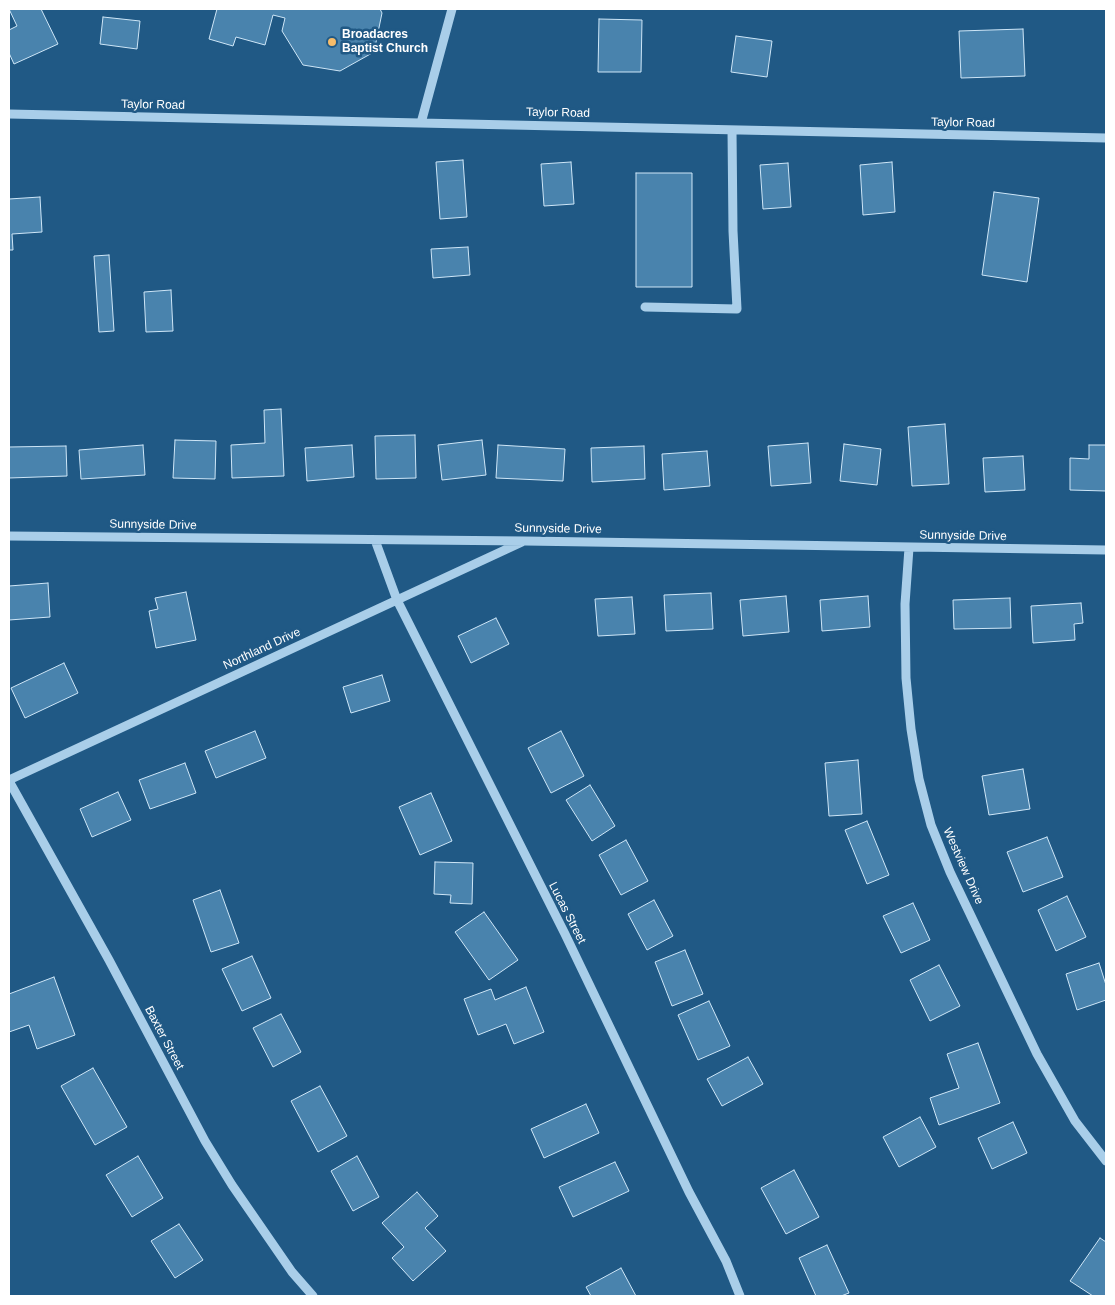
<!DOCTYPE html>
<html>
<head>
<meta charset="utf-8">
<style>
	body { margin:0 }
	#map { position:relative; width:1115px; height:1305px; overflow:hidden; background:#205985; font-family:Helvetica,sans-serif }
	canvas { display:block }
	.frame { position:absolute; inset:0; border:10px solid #fff; pointer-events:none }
</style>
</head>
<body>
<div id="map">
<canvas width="1115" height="1305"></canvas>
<div class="frame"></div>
</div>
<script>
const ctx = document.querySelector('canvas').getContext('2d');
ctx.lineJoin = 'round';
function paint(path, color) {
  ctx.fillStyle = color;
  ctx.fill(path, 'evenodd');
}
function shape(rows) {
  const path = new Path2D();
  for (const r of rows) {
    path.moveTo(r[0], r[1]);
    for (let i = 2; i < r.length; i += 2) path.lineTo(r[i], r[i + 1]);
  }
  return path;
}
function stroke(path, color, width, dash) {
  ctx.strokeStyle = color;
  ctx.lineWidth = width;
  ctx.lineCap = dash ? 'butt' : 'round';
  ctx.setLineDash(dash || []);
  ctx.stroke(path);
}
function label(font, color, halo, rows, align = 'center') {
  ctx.font = font + ' Helvetica,sans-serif';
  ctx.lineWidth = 5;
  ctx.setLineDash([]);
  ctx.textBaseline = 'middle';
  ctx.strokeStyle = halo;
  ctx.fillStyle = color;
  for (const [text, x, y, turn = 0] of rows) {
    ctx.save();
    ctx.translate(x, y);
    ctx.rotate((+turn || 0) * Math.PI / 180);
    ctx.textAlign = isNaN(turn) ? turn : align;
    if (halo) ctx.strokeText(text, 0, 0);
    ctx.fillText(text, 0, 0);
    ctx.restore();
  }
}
const building = shape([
	[9,9,41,9,58,44,14,64,9,53,9,30,17,26,9,9],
	[217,9,380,9,382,13,374,52,340,71,303,65,282,31,285,18,273,15,265,45,236,37,233,46,209,39,217,9],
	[103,17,140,21,137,49,100,44,103,17],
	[599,19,642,20,641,72,598,72,599,19],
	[1023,29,1025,76,961,78,959,31,1023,29],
	[736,36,772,41,767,77,731,72,736,36],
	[463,160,467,217,440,219,436,162,463,160],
	[571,162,574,204,544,206,541,164,571,162],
	[892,162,895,212,863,215,860,165,892,162],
	[788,163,791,207,763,209,760,165,788,163],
	[636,173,692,173,692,287,636,287,636,173],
	[994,192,1039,198,1027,282,982,275,994,192],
	[40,197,42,232,12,234,13,250,9,250,9,199,40,197],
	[468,247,470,275,433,278,431,249,468,247],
	[109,255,114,331,99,332,94,256,109,255],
	[171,290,173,331,146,332,144,292,171,290],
	[281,409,284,476,232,478,231,445,265,443,264,410,281,409],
	[945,424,949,484,912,486,908,427,945,424],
	[415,435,416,478,376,479,375,436,415,435],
	[175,440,216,441,215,479,173,478,175,440],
	[482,440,486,475,442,480,438,445,482,440],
	[808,443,811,483,771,486,768,446,808,443],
	[844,444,881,449,877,485,840,481,844,444],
	[143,445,145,475,81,479,79,450,143,445],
	[352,445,354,477,307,481,305,448,352,445],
	[498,445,565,449,563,481,496,478,498,445],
	[1089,445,1106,445,1106,491,1070,490,1070,458,1089,459,1089,445],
	[66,446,67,476,9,478,9,447,66,446],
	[644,446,645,479,592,482,591,448,644,446],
	[707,451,710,486,664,490,662,454,707,451],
	[1023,456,1025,490,985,492,983,458,1023,456],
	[48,583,50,617,9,620,9,586,48,583],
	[186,592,196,640,156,648,149,611,158,609,155,598,186,592],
	[711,593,713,629,666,631,664,595,711,593],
	[786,596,789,632,743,636,740,600,786,596],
	[868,596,870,627,822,631,820,600,868,596],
	[632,597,635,634,598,636,595,599,632,597],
	[1010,598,1011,628,954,629,953,600,1010,598],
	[1081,603,1083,623,1074,624,1075,640,1033,643,1031,606,1081,603],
	[496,618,509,644,471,663,458,636,496,618],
	[64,663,78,693,25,718,11,688,64,663],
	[382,675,390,701,351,713,343,687,382,675],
	[255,731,266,758,216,778,205,751,255,731],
	[561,731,584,776,551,793,528,748,561,731],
	[858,760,862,814,829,816,825,763,858,760],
	[185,763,196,793,150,809,139,780,185,763],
	[1023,769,1030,809,989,815,982,776,1023,769],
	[590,785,615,826,592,841,566,800,590,785],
	[118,792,131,820,92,837,80,809,118,792],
	[431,793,452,841,420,855,399,807,431,793],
	[867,821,889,875,867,884,845,830,867,821],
	[1047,837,1063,877,1023,892,1007,852,1047,837],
	[626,840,648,881,621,895,599,855,626,840],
	[435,862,473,863,472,904,450,903,451,895,434,894,435,862],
	[220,890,239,943,211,952,193,900,220,890],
	[1067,896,1086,937,1056,951,1038,910,1067,896],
	[654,900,673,936,647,950,628,914,654,900],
	[913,903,930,940,901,953,883,916,913,903],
	[484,912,518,960,489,980,455,932,484,912],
	[685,950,703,994,672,1006,655,962,685,950],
	[252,956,271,998,242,1011,222,969,252,956],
	[1099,963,1106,985,1106,1000,1077,1010,1066,974,1099,963],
	[939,965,960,1006,930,1021,910,980,939,965],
	[54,977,75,1035,37,1049,29,1025,9,1032,9,994,54,977],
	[526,987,544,1032,514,1044,506,1024,478,1035,464,999,491,989,495,1000,526,987],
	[709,1001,730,1046,698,1060,678,1015,709,1001],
	[281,1014,301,1052,273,1067,253,1028,281,1014],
	[978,1043,1000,1103,939,1125,930,1098,959,1088,947,1054,978,1043],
	[748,1057,763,1084,722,1106,707,1079,748,1057],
	[93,1068,127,1127,95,1145,61,1086,93,1068],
	[320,1086,347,1136,318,1152,291,1101,320,1086],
	[586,1104,599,1133,544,1158,531,1129,586,1104],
	[920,1117,936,1147,899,1167,883,1137,920,1117],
	[1013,1122,1027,1153,992,1169,978,1138,1013,1122],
	[138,1156,163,1198,132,1217,106,1175,138,1156],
	[357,1156,379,1197,353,1211,331,1171,357,1156],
	[615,1162,629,1191,573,1217,559,1187,615,1162],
	[794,1170,819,1217,786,1234,761,1188,794,1170],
	[417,1192,438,1216,425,1228,446,1251,413,1281,392,1258,404,1247,382,1223,417,1192],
	[179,1224,203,1260,175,1278,151,1241,179,1224],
	[1100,1238,1106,1242,1106,1296,1093,1296,1070,1281,1100,1238],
	[827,1245,849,1293,841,1296,816,1296,799,1258,827,1245],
	[621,1268,636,1296,591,1296,586,1287,621,1268]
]);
paint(building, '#4983ad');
stroke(building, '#cee6f7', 1);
stroke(shape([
	[9,114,1106,138],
	[421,123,452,9],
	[645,307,737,309,733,231,732,130],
	[9,536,525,541,1106,550],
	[375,540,397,600,565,934,689,1192,726,1261,740,1296],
	[909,548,905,604,906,678,911,729,919,779,931,825,950,872,1037,1054,1075,1121,1106,1161],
	[9,780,522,542],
	[9,781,109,960,205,1141,232,1185,292,1272,313,1296]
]), '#a9cee9', 9);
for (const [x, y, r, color] of [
	[332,42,5,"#f6bc6a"]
]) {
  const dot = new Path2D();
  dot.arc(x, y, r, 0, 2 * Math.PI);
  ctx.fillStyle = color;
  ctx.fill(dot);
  stroke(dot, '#205985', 2);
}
label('bold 12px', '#fff', '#205985', [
	["Broadacres",342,35],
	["Baptist Church",342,49]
], 'left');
label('12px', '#fff', '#205985', [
	["Taylor Road",153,105,1],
	["Taylor Road",558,113,1],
	["Taylor Road",963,123,1],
	["Sunnyside Drive",153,525,1],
	["Sunnyside Drive",558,529,1],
	["Sunnyside Drive",963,536,1],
	["Northland Drive",262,649,-25],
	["Westview Drive",963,866,66],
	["Lucas Street",567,913,63],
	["Baxter Street",164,1038,62]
]);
</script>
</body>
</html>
